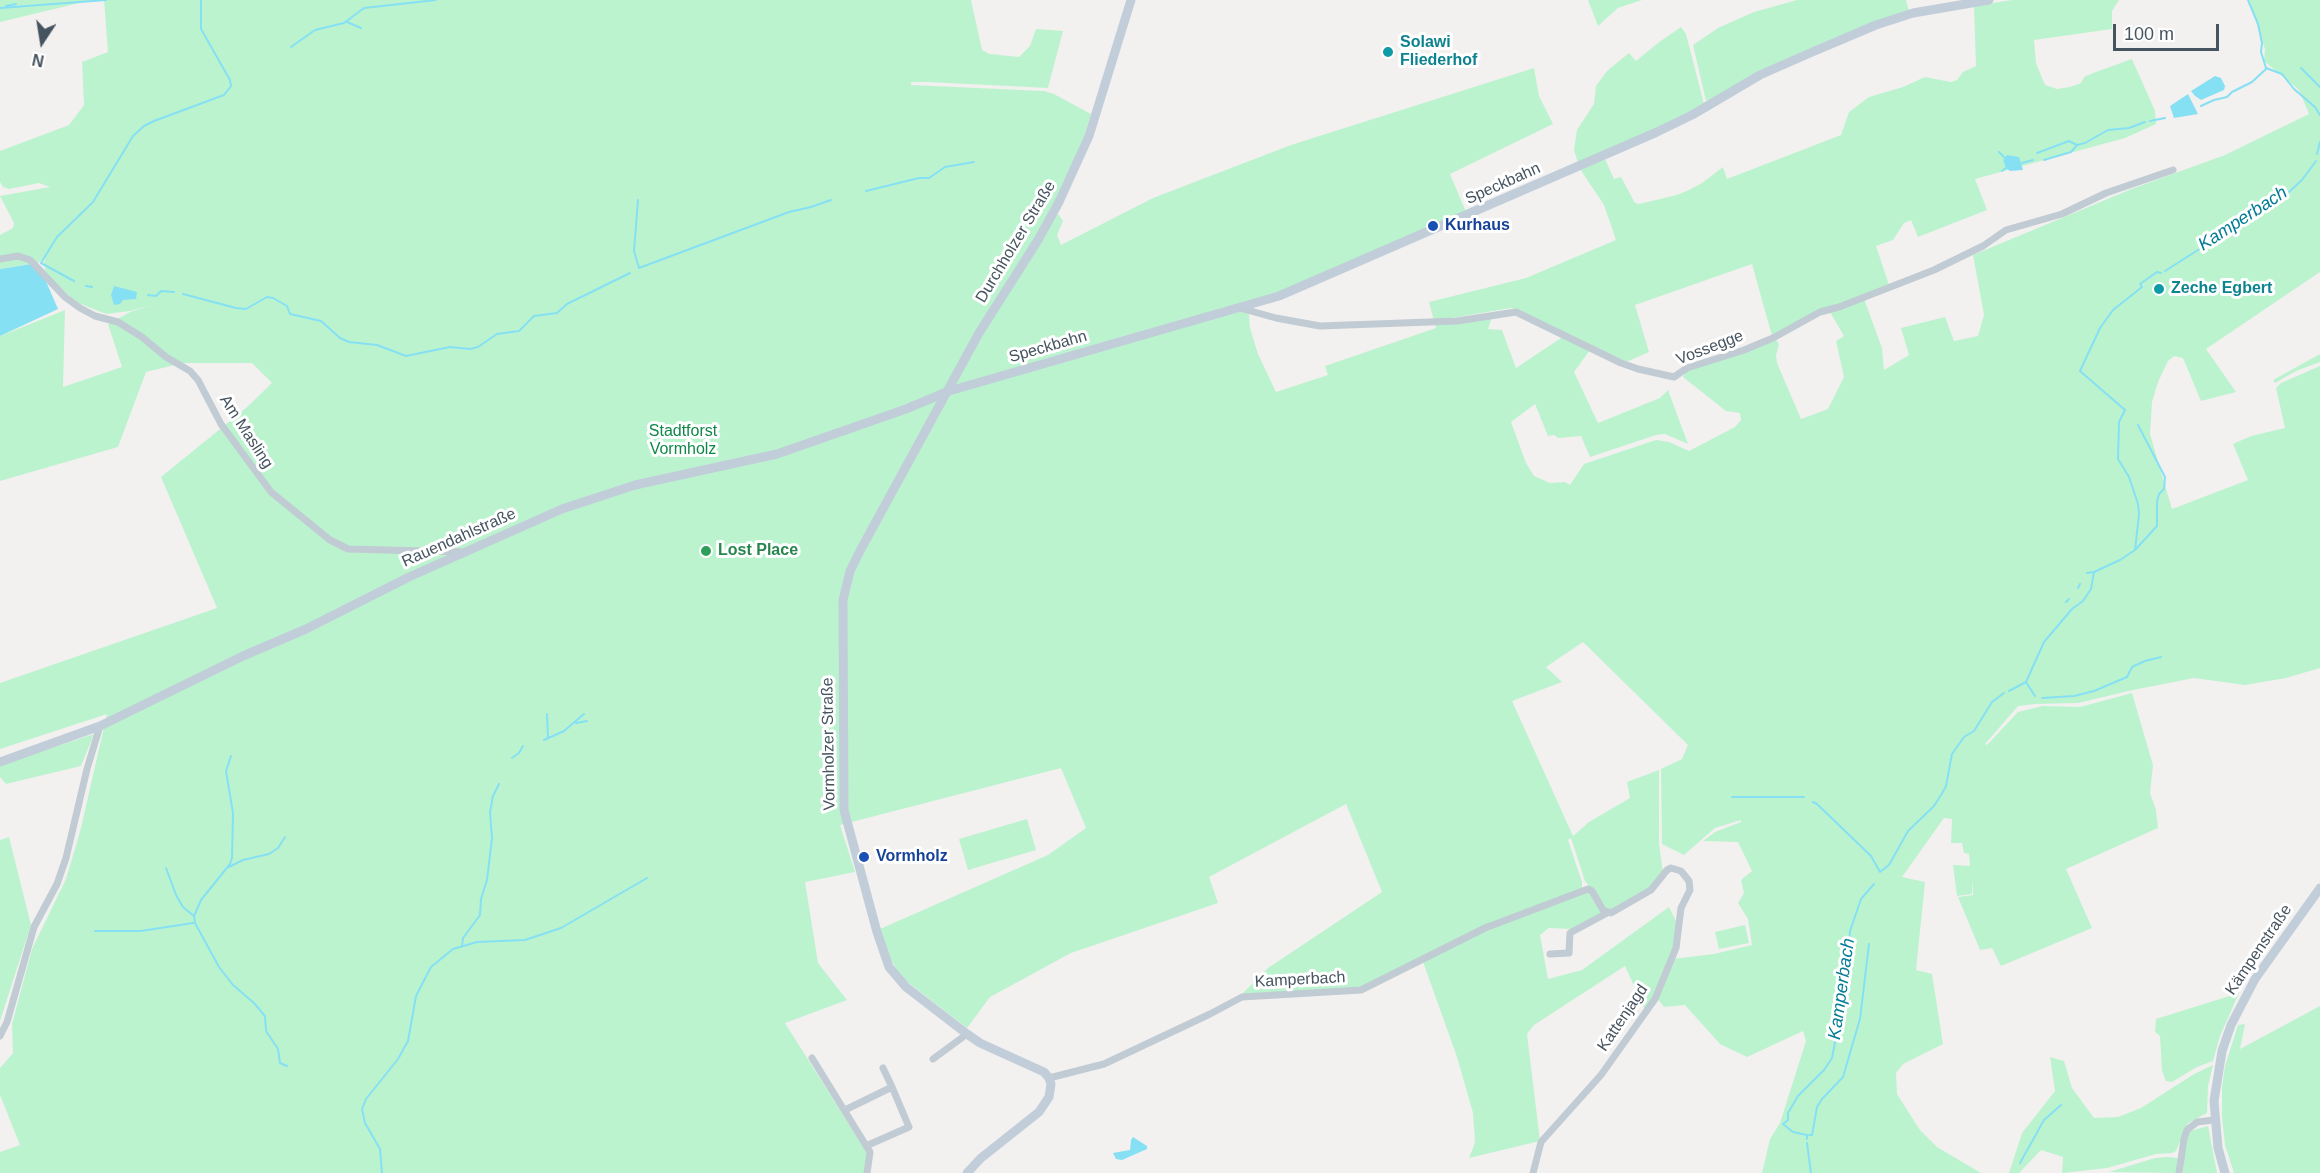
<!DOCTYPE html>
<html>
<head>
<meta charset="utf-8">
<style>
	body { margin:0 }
	#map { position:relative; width:2320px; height:1173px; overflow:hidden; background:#f3f0f0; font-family:Arial,sans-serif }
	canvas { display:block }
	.north { position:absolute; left:12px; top:12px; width:60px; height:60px; -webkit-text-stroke:4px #fff; paint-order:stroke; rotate:192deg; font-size:16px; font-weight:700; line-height:24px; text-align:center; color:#46545f }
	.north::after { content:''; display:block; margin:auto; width:21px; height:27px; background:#46545f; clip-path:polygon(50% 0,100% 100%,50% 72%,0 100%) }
	.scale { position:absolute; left:2113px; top:24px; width:106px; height:27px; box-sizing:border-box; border:3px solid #46545f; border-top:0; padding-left:8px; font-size:18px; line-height:21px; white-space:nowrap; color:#46545f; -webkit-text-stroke:4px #fff; paint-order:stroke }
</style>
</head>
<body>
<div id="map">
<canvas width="2320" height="1173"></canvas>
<div class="north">N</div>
<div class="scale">100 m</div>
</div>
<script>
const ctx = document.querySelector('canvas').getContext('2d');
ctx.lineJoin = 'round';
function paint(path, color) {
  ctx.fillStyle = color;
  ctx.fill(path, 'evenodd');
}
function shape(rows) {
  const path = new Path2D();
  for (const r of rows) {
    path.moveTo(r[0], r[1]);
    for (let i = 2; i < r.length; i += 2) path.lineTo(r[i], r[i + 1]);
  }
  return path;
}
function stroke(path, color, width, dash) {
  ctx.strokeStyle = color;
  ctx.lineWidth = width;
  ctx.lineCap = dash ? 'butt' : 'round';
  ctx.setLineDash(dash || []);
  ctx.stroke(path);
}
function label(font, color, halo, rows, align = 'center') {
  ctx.font = font + ' Arial,sans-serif';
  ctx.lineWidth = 6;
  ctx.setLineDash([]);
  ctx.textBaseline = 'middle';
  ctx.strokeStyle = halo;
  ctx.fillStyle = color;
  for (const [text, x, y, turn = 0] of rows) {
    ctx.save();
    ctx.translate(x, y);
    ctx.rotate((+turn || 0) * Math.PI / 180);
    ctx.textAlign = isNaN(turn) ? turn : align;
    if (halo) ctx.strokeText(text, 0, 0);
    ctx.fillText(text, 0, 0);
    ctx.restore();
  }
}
paint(shape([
	[0,0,92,0,0,22],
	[104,0,971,0,982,50,990,54,1019,57,1030,46,1036,29,1063,31,1048,88,928,82,911,82,911,85,1044,91,1054,94,1091,114,1084,137,1051,212,1059,215,1063,221,1057,235,1061,245,1153,198,1291,145,1534,68,1539,96,1553,124,1450,174,1466,212,1315,279,1248,303,1250,328,1258,354,1276,392,1328,375,1325,366,1436,328,1435,324,1490,317,1491,320,1488,329,1502,330,1516,368,1564,336,1590,350,1574,372,1598,423,1660,398,1668,390,1688,444,1665,434,1656,435,1590,457,1581,436,1558,438,1554,435,1548,436,1535,404,1511,422,1526,463,1534,476,1550,483,1565,482,1570,485,1584,464,1656,440,1669,442,1689,451,1735,427,1741,420,1740,413,1726,411,1683,377,1686,371,1776,339,1779,345,1776,355,1777,363,1801,419,1828,409,1844,377,1836,341,1844,336,1830,312,1864,299,1882,348,1884,370,1909,355,1901,328,1945,317,1954,341,1978,336,1984,315,1973,255,2134,188,2225,155,2309,114,2299,90,2264,61,2265,49,2249,0,2320,0,2320,272,2206,349,2236,392,2201,401,2183,358,2174,356,2168,361,2158,382,2152,402,2150,434,2172,509,2248,480,2233,444,2251,436,2285,428,2276,388,2281,383,2320,366,2320,668,2286,678,2245,685,2194,678,2133,690,2078,703,2035,704,2018,706,1985,744,1987,745,2018,712,2043,706,2080,707,2132,693,2153,765,2150,793,2156,810,2158,828,2066,869,2092,928,2001,966,1992,948,1980,950,1958,897,1973,895,1973,878,1972,894,1957,896,1953,865,1970,866,1969,854,1964,853,1962,843,1951,843,1952,819,1944,818,1902,877,1925,882,1916,970,1932,974,1943,1044,1903,1064,1896,1073,1897,1094,1920,1130,1937,1147,1981,1173,1762,1173,1770,1139,1780,1123,1806,1041,1803,1031,1747,1057,1720,1044,1685,1005,1664,1007,1657,998,1672,959,1714,954,1752,945,1748,919,1738,903,1744,893,1741,880,1752,871,1738,842,1703,841,1715,832,1741,822,1741,820,1715,828,1684,855,1662,844,1661,769,1682,759,1688,745,1583,642,1546,667,1562,682,1512,701,1573,836,1589,822,1630,798,1627,782,1659,770,1659,843,1663,873,1655,885,1611,910,1607,909,1585,881,1571,838,1568,840,1582,882,1582,888,1590,893,1603,912,1571,929,1549,928,1540,935,1548,979,1582,970,1669,907,1677,923,1675,943,1657,992,1645,1010,1625,966,1534,1025,1527,1034,1540,1141,1469,1158,1475,1143,1473,1113,1457,1057,1422,959,1360,989,1241,995,1268,968,1382,892,1346,804,1209,877,1218,903,1071,953,990,997,967,1028,901,977,889,956,880,929,1048,855,1086,828,1061,768,840,825,855,872,805,882,818,963,847,1000,785,1023,867,1153,864,1173,0,1173,0,1152,20,1145,0,1095,0,1068,13,1053,12,1024,32,949,66,879,80,832,107,714,0,749,0,683,217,608,161,477,246,408,272,383,252,363,183,363,146,372,118,447,0,481,0,336,65,310,63,387,122,367,108,324,130,312,151,305,130,311,106,314,76,302,46,274,44,262,46,256,38,263,0,269,0,235,13,228,14,223,0,196,50,187,39,183,9,189,3,187,0,182,0,151,69,125,84,105,82,62,108,52],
	[1588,0,1642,0,1618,8,1598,26],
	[1797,0,1906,0,1909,11,1706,101,1693,45,1718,28,1754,12],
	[2012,0,2119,0,2112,11,2112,29,2034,40,2036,63,2045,85,2057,89,2070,87,2081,83,2084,77,2093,73,2132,59,2155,111,2156,124,2125,138,1975,179,1987,210,1918,237,1911,220,1904,223,1893,240,1876,246,1889,285,1772,336,1752,264,1635,305,1649,352,1626,362,1519,310,1511,308,1434,321,1429,302,1526,278,1616,240,1604,205,1580,169,1605,159,1614,179,1621,177,1635,203,1639,204,1677,195,1689,190,1702,183,1723,167,1727,179,1841,135,1849,112,1869,97,1903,87,1925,77,1951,82,1957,80,1963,72,1976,66,1974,6],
	[1681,27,1686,34,1704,104,1677,120,1578,163,1574,150,1577,130,1594,104,1596,86,1607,71,1629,53,1636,61,1658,43],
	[2320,354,2320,362,2296,371,2275,383,2273,380],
	[94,734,81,766,6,784,0,777,0,765],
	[1027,819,1036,850,968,870,959,839],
	[9,837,31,925,0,1021,0,840],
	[1745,925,1749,943,1719,949,1715,932],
	[2239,993,2220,1036,2213,1061,2197,1067,2172,1082,2166,1081,2162,1071,2160,1036,2155,1032,2156,1019],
	[2320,1006,2320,1173,2234,1173,2225,1145,2222,1117,2222,1087,2225,1066,2238,1025,2245,1024,2240,1049],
	[2050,1057,2064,1061,2072,1088,2094,1118,2118,1117,2141,1108,2194,1074,2213,1065,2208,1086,2207,1113,2188,1123,2176,1151,2172,1153,2156,1154,2107,1168,2062,1173,2063,1157,2041,1150,2019,1173,2009,1173,2022,1133,2055,1091],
	[2208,1126,2217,1173,2183,1173,2185,1140,2190,1131],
	[2166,1157,2178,1158,2177,1173,2109,1172,2155,1158]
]), '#bcf3cf');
paint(shape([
	[2215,76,2221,78,2225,86,2224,90,2201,100,2195,96,2191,91],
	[2188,94,2198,114,2174,118,2170,106],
	[2007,155,2019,157,2023,170,2010,171,2006,168,2003,160],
	[38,263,58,309,0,336,0,269],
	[114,286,137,292,136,299,123,300,120,304,114,305,111,295],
	[1133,1137,1147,1146,1147,1149,1122,1160,1116,1159,1113,1153,1130,1150,1131,1140]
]), '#86e0f3');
stroke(shape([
	[2248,0,2258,24,2262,43,2261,52,2266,68,2282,74,2294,89,2315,107,2320,115],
	[6,6,16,4],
	[0,8,106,0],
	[347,22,361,28],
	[291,47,315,30,344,23,364,8,436,0],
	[2301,68,2320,87],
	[2201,106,2214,100,2227,97,2232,92,2252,82,2266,69],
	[2150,121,2165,118],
	[1999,152,2004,157],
	[2037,153,2069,141,2077,145,2085,143,2108,130,2129,128,2145,122],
	[2317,154,2320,142],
	[2044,160,2071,152,2077,145],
	[2022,163,2033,160],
	[2002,171,2006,168],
	[866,191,919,178,929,178,945,167,974,162],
	[638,200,634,251,639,268,789,212,811,207,831,200],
	[2165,271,2289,192,2302,180,2316,161],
	[74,281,41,263,57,237,93,202,133,136,144,126,154,121,224,95,231,86,230,80,201,29,201,0],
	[86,286,92,287],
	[183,294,236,308,246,309,267,297,273,298,287,306,290,314,321,321,340,338,349,342,377,345,406,356,450,347,470,349,478,347,497,334,519,331,534,316,557,313,567,304,630,273],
	[148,295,156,296,161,291,174,292],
	[2136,549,2157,526,2157,502,2159,494,2164,489,2165,477,2138,425],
	[2087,573,2094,572],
	[2078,588,2080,584],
	[2066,602,2069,599],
	[2026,682,2035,696],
	[2009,691,2026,682,2044,642,2072,609,2083,601,2091,589,2094,572,2120,560,2135,550,2139,514,2138,504,2129,477,2118,459,2119,422,2125,410,2080,371,2100,328,2113,310,2142,287,2140,284,2157,272,2161,273],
	[2042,698,2074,696,2094,691,2127,677,2132,667,2145,661,2161,657],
	[547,714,548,738],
	[576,723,587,721],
	[544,740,564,731,584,714],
	[231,756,226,771,233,813,232,858,230,864,201,900,194,916,195,923,219,967,233,985,254,1003,265,1016,266,1031,278,1049,280,1063,287,1066],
	[512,758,519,753,523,746],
	[1732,797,1804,797],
	[1813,802,1817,804,1871,856,1880,872,1889,865,1908,831,1934,806,1941,795,1946,786,1952,754,1964,737,1974,731,1992,702,2004,693],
	[229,867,243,860,269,854,278,848,285,837],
	[166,868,176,895,183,907,194,916],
	[95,931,141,931,193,923],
	[462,946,463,938,480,915,481,899,487,880,492,838,490,812,493,796,499,784],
	[1809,1135,1812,1135,1817,1107,1822,1099,1843,1077,1860,1019,1869,944],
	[1807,1139,1807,1135,1793,1132,1783,1124,1788,1120,1788,1113,1798,1096,1824,1070,1832,1058,1845,992,1850,931,1861,899,1874,884],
	[1807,1143,1811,1173],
	[2020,1163,2044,1120,2061,1105],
	[382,1173,380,1149,365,1123,362,1109,366,1099,398,1059,408,1041,416,996,431,967,453,949,477,942,525,940,561,928,647,878]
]), '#86e0f3', 2);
stroke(shape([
	[0,259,18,256,30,260,65,297,80,308,95,316,118,322,142,337,166,357,190,371,198,380,221,424,271,492,330,540,348,549,463,552],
	[1240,308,1276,318,1320,326,1457,321,1516,312,1621,363,1638,369,1674,377,1687,368,1744,350,1773,338,1820,312,1839,307,1934,270,1983,246,2006,230,2062,214,2106,193,2173,170],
	[1550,954,1569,953,1570,933,1607,913],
	[0,1036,7,1022,34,927,57,884,66,858,87,769,100,726],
	[812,1058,870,1152,867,1173],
	[933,1059,967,1034],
	[883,1068,892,1087],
	[1049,1078,1104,1064,1210,1014,1242,997,1361,990,1485,928,1588,889,1592,891,1603,910,1611,913,1651,890,1667,870,1671,868,1681,871,1689,881,1690,890,1681,908,1676,948,1655,999,1601,1075,1541,1142,1533,1173],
	[845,1110,892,1087,909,1127,866,1146],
	[2179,1173,2184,1139,2187,1130,2197,1122,2214,1120]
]), '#c0cbd3', 7);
stroke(shape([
	[0,762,100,726,243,656,306,629,409,577,562,509,635,485,777,454,906,409,949,391,1279,296,1657,132,1692,115,1760,75,1810,53,1876,25,1913,13,1989,0],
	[967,1173,981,1158,1039,1112,1049,1097,1051,1084,1049,1078,1044,1072,980,1043,967,1034,906,987,889,967,877,932,844,810,843,600,850,571,861,549,979,333,1038,240,1059,202,1089,136,1131,0],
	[2225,1173,2218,1148,2214,1101,2222,1051,2231,1025,2255,979,2320,888]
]), '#c1ceda', 9);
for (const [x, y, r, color] of [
	[1388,52,6,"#0f9aa8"],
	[1433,226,6,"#1a4fb4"],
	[2159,289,6,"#0f9aa8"],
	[706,551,6,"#2e9e5b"],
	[864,857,6,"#1a4fb4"]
]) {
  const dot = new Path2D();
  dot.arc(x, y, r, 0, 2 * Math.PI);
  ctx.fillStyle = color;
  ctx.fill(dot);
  stroke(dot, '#fff', 2);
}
label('bold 16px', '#0d838f', '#fff', [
	["Solawi",1400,43],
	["Fliederhof",1400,61],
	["Zeche Egbert",2171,289]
], 'left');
label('16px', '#46545f', '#fff', [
	["Speckbahn",1503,184,-24],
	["Durchholzer Straße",1016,242,-59],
	["Speckbahn",1048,347,-16],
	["Vossegge",1710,348,-21],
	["Am Masling",246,432,57],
	["Rauendahlstraße",459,538,-24],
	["Vormholzer Straße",829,744,-91],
	["Kämpenstraße",2259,950,-56],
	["Kamperbach",1300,980,-3],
	["Kattenjagd",1623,1018,-56]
]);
label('bold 16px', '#164399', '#fff', [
	["Kurhaus",1445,226],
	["Vormholz",876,857]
], 'left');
label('16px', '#108748', '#fff', [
	["Stadtforst",683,432],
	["Vormholz",683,450]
]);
label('bold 16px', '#27864d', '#fff', [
	["Lost Place",718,551]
], 'left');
label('italic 18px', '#047c96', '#fff', [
	["Kamperbach",2243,219,-33],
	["Kamperbach",1842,989,-82]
]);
</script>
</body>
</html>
